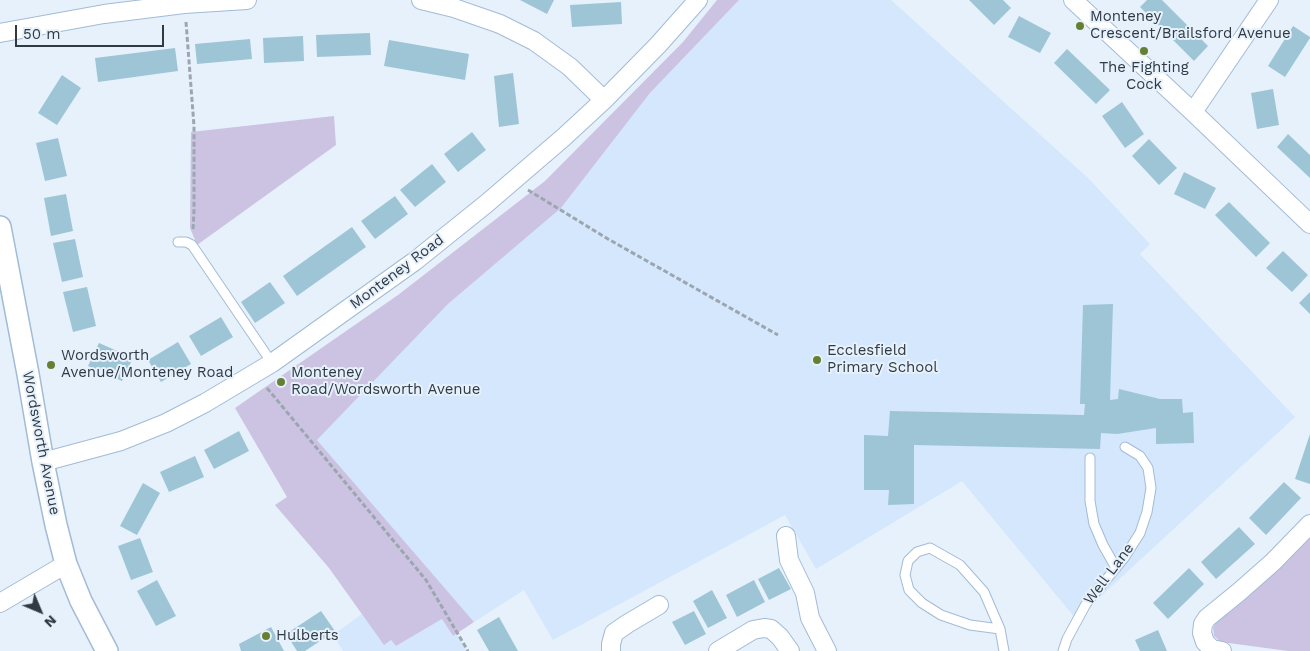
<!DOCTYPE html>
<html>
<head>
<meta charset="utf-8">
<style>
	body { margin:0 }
	#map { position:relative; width:1310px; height:651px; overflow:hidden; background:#e6f1fc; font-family:"Work Sans",sans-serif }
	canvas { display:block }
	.north { position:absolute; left:15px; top:586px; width:50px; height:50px; -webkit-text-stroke:4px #e6f1fc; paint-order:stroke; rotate:135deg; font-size:14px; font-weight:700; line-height:20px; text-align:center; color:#303a45 }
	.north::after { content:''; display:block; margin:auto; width:18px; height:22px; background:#303a45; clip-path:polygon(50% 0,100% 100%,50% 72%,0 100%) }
	.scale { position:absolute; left:15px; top:25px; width:149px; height:22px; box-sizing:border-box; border:2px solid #303a45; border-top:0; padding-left:6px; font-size:15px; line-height:18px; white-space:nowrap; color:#303a45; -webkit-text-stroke:4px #e6f1fc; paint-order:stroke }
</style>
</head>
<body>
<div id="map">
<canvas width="1310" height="651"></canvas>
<div class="north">N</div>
<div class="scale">50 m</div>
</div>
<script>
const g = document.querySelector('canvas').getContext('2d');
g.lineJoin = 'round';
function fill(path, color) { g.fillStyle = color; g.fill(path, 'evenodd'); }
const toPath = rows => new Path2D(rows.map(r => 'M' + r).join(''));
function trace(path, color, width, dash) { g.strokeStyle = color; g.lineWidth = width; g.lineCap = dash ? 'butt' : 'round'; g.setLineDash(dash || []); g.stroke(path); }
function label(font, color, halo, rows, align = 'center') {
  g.font = font + ' "Work Sans",sans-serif'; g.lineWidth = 4; g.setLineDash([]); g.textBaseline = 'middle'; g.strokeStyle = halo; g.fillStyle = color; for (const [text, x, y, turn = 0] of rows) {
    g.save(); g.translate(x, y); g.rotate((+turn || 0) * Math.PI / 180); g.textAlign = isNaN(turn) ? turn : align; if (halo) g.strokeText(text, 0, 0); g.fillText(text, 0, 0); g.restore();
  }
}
fill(toPath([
	[739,0,891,0,1088,178,1150,244,1140,254,1295,417,1076,619,962,481,816,569,785,515,553,640,524,590,474,622,317,440,448,304,561,208,650,93],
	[362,614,384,644,391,640,396,646,442,619,453,636,456,634,467,651,343,651,333,635]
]), '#d4e7fc');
fill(toPath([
	[717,0,739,0,650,93,561,208,448,304,317,440,474,622,453,636,442,619,396,646,391,640,384,645,329,568,275,505,287,497,235,408,398,295,545,181,683,42],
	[334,116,336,145,197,245,190,228,191,132],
	[1310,536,1310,651,1288,651,1221,642,1214,636,1213,628,1217,620]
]), '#ccc3e2');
fill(toPath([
	[520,0,554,0,547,14],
	[969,0,1003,0,1011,8,994,25],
	[1147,0,1162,0,1208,46,1194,61,1140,7],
	[621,2,622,24,572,27,570,5],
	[1019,16,1051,33,1040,53,1008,37],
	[1293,26,1310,37,1310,38,1285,77,1268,66],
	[370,33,371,55,317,57,316,35],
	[303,36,304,61,264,63,263,38],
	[250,39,252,59,197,64,195,44],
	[389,40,469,54,465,80,384,66],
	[175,48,178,71,98,82,95,58],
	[1067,49,1110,90,1096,104,1054,63],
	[513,73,519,124,499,127,494,76],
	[62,75,81,88,57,125,38,113],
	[1273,89,1279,125,1257,129,1251,93],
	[1122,102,1144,134,1125,148,1102,116],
	[472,132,486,150,458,172,444,154],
	[1288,134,1310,155,1310,178,1277,147],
	[58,138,67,176,45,181,36,143],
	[1149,139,1177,168,1159,185,1132,156],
	[432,164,446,182,415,207,400,190],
	[1184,172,1216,188,1205,209,1174,194],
	[66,194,73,231,51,236,44,198],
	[395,196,408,214,375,239,361,221],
	[1229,202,1270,243,1256,257,1215,215],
	[352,227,366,247,297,296,283,276],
	[75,239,83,277,62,282,53,243],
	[1283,251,1308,275,1292,292,1266,268],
	[270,282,285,303,255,323,241,302],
	[87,287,96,326,73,332,63,292],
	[1310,292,1310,314,1299,303],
	[1113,304,1110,400,1118,399,1119,389,1160,399,1182,399,1183,413,1193,412,1194,443,1156,444,1156,428,1117,434,1101,433,1100,449,914,445,914,504,888,505,889,490,864,490,864,435,888,436,890,411,1084,415,1085,404,1080,404,1083,305],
	[221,317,233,337,201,356,189,336],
	[178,342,191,364,161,382,148,360],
	[99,343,133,358,122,381,88,366],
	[239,431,249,451,214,469,204,450],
	[1310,434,1310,484,1295,479],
	[195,456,204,477,169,492,160,472],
	[1284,482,1301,498,1266,535,1249,518],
	[143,483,160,493,137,535,120,526],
	[1239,527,1255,544,1216,579,1201,562],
	[140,538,153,572,131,580,118,546],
	[779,568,791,589,769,600,758,579],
	[1189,568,1204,584,1168,619,1153,603],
	[157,580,176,616,156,626,137,591],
	[754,580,765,602,737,617,726,595],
	[712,590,727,618,708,628,693,601],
	[321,611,335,631,305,651,297,651,286,634],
	[694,611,706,634,685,645,672,622],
	[499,617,518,651,489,651,477,630],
	[271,627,284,651,241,651,239,644],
	[1158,630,1167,651,1140,651,1135,640]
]), '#9ec5d5');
const service = toPath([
	[178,242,186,242,192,245,272,363],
	[1090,458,1090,501,1094,524,1103,545,1116,568],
	[1000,629,970,625,941,615,922,603,909,590,905,575,908,561,917,552,930,548,960,565,984,592,1000,629,1004,651],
	[1063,651,1067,639,1086,604,1124,558,1140,533,1147,512,1151,488,1148,468,1140,456,1125,447]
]);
const minor = toPath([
	[421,0,454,8,500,24,534,41,570,67,604,100],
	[1073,0,1193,112,1310,224],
	[0,33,104,14,184,4,247,0],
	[1193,112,1269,0],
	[43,462,121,441,166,423,205,403,272,363,415,261,486,204,564,137,604,100,658,45,698,0],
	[786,536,789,560,805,593,810,618,827,651],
	[0,603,66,564],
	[611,651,611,644,614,633,627,624,659,605],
	[718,651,753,630,764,628,771,629,780,637,790,651],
	[1222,651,1212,649,1205,642,1202,633,1203,624,1207,618,1239,592,1273,562,1310,524]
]);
const tertiary = toPath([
	[0,227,28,374,43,462,56,525,66,564,81,601,107,651]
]);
trace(service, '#a2bbd6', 11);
trace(minor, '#a2bbd6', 20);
trace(tertiary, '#a2bbd6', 24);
trace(toPath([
	[186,22,194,126,194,210,193,231],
	[528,190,608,239,778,335],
	[267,388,426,580,468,651]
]), '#9ba6b1', 3, [5, 2.5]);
trace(service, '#fff', 9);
trace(minor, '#fff', 18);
trace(tertiary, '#fff', 21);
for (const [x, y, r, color] of [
	[1080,26,5,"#658034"],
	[1144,51,5,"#658034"],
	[817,360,5,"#658034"],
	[51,365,5,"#658034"],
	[281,382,5,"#658034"],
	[266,636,5,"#658034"]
]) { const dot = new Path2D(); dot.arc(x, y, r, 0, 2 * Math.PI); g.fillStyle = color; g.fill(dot); trace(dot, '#e6f1fc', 2); }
label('15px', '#303a45', '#e6f1fc', [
	["Monteney",1090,17],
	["Crescent/Brailsford Avenue",1090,34],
	["The Fighting",1144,68,"center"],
	["Cock",1144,85,"center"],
	["Ecclesfield",827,351],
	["Primary School",827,368],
	["Wordsworth",61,356],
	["Avenue/Monteney Road",61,373],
	["Monteney",291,373],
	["Road/Wordsworth Avenue",291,390],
	["Hulberts",276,636]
], 'left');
label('15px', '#303a45', '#e6f1fc', [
	["Monteney Road",397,272,-37],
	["Wordsworth Avenue",41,443,79],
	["Well Lane",1109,574,-53]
]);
</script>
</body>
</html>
